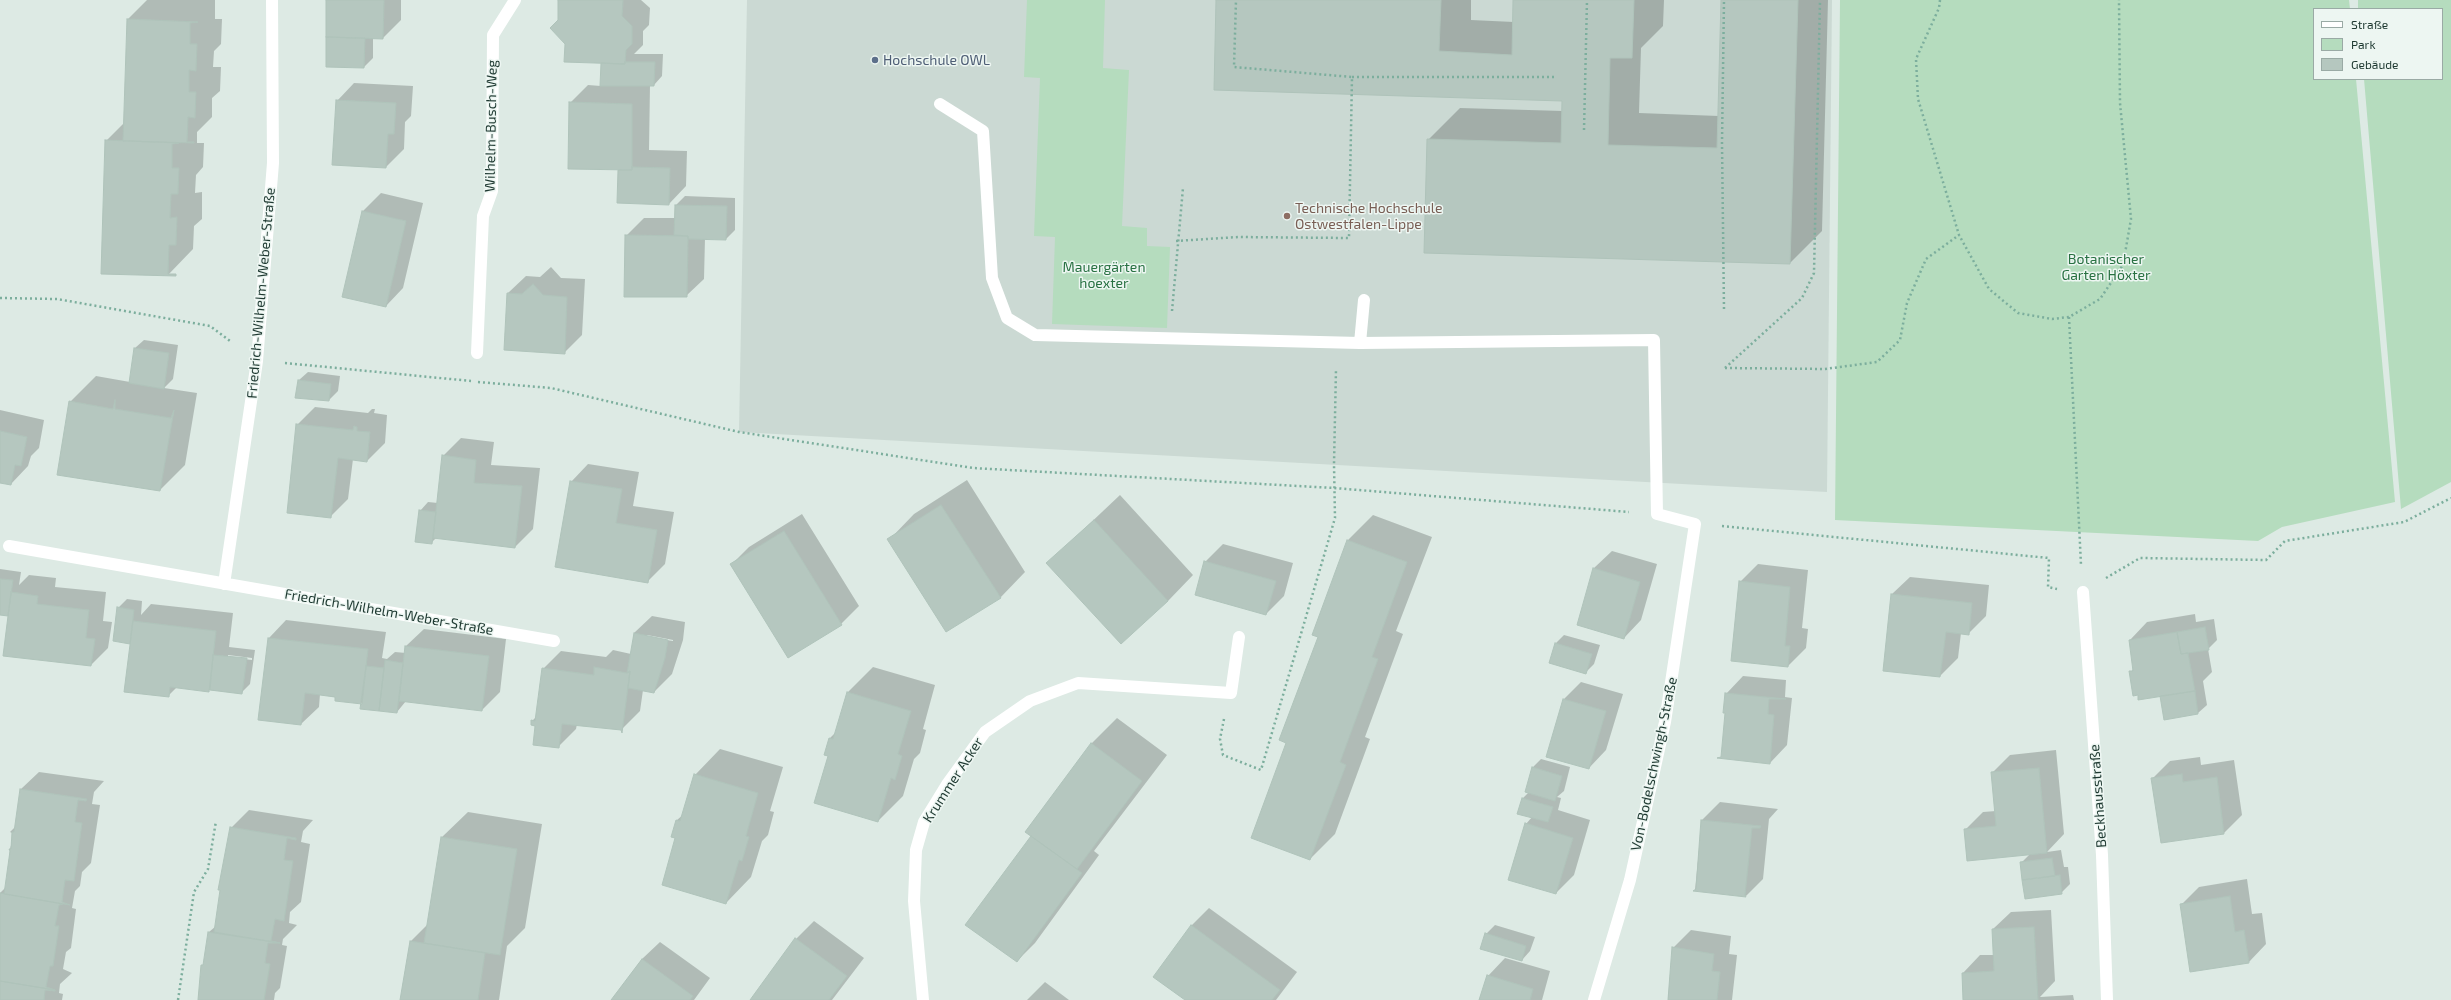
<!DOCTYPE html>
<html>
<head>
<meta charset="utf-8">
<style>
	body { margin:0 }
	#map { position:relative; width:2451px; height:1000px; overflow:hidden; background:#ddeae4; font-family:"Exo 2",sans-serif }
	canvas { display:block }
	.legend { position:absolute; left:2313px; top:8px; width:130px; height:72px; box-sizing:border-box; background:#edf6f2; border:1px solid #9aaaa5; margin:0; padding:5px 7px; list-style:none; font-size:12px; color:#1e3931 }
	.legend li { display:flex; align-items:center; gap:8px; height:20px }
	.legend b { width:20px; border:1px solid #9aaaa5 }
</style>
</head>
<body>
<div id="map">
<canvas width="2451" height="1000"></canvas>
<ul class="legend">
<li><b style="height:5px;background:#fff"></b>Straße</li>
<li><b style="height:11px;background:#b5dcbe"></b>Park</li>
<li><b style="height:11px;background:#b5c7bf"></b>Gebäude</li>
</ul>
</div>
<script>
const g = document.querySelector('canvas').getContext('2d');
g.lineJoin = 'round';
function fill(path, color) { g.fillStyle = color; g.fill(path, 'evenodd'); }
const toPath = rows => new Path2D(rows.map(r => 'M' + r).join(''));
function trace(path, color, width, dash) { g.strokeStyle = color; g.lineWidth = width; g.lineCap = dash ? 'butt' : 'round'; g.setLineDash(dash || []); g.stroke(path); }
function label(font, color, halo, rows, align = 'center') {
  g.font = font + ' "Exo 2",sans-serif'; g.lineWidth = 3; g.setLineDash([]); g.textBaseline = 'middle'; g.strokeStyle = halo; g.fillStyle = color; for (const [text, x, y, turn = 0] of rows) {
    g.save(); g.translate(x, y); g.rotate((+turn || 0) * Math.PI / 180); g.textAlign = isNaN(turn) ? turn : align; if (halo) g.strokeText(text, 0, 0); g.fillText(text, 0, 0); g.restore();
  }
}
fill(toPath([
	[747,0,1832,0,1827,492,739,432]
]), '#cbd9d3');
fill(toPath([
	[1027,0,1105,0,1103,68,1129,70,1122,226,1147,228,1147,246,1170,247,1167,328,1052,324,1055,237,1034,236,1040,78,1024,77],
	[1840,0,2349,0,2350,9,2314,9,2314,79,2356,79,2395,502,2282,527,2258,541,1835,520],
	[2358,0,2451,0,2451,482,2401,509,2364,79,2442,79,2442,9,2358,9]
]), '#b5dcbe');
fill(toPath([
	[147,0,215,0,215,19,222,19,221,44,214,51,213,67,221,67,220,91,212,98,212,117,197,132,197,143,204,143,203,167,196,175,195,193,202,192,202,219,194,226,193,249,168,275,106,141,125,122,128,19],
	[327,0,401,0,401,20,383,38,373,37,373,58,364,67],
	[559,0,641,0,650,8,649,25,643,31,643,45,634,54,663,54,662,76,654,85,650,85,649,150,687,151,686,186,669,204,618,202,619,169,570,103,588,85,601,86,602,64,566,43,559,20],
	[1217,0,1471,0,1471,20,1514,22,1514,0,1664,0,1663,26,1641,48,1639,113,1719,116,1722,0,1828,0,1822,231,1790,263,1428,140,1460,108,1563,111,1563,100],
	[354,83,413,86,411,116,405,122,404,149,386,167,337,101],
	[381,193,423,203,403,288,386,306,343,296,363,211],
	[685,196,735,198,735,230,726,239,705,238,704,279,686,296,626,236,644,218,676,218,676,205],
	[551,267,561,278,585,279,582,335,564,353,508,293,526,276,540,277],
	[144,340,178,345,173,379,164,388,197,393,185,465,160,490,70,402,96,376,130,382,135,348],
	[308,372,340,376,338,391,329,400,299,380],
	[315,407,368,413,372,409,375,409,374,413,387,415,385,443,367,461,353,459,348,499,330,517,297,425],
	[0,410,44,420,39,448,31,456,28,466,11,484,0,482],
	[461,438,494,442,491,465,540,468,533,529,515,547,437,537,431,543,420,511,428,502,438,503,443,456],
	[588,464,639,472,633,506,674,512,665,564,647,582,571,482],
	[967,480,1025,572,1000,598,889,540,914,514],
	[1120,495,1193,575,1168,601,1048,563],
	[802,514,859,606,841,624,789,657,731,565,749,547],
	[1373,515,1432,537,1396,631,1403,634,1365,737,1370,739,1335,834,1310,859,1287,743,1319,637,1313,634,1348,540],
	[1223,544,1293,563,1284,596,1266,614,1205,562],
	[1612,551,1657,564,1641,620,1624,638,1594,568],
	[1758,564,1808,570,1802,628,1808,629,1806,648,1788,666,1740,582],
	[0,569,21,572,19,585,29,575,56,578,55,587,106,592,103,621,112,622,108,648,91,665,9,613,0,614],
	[1910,577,1989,585,1986,616,1968,634,1961,633,1958,658,1940,676,1892,594],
	[127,599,142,601,141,615,151,604,233,613,229,647,255,650,250,684,241,693,177,687,168,696,131,641,129,642,118,608],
	[228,655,252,658,252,660,228,657],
	[2195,614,2196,622,2214,619,2217,640,2208,649,2212,672,2203,681,2207,705,2198,713,2161,696,2139,694,2131,672,2134,668,2130,640,2147,622],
	[652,616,685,622,683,640,672,674,654,692,643,690,640,711,622,729,577,724,576,729,558,747,532,721,537,716,543,669,561,651,606,657,613,650,631,654,634,633],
	[647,635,673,640,673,641,647,637],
	[286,620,386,632,382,658,387,659,395,652,406,653,406,646,424,629,506,639,500,692,482,710,406,701,397,712,361,708,362,703,320,694,319,707,301,724,259,719,269,638],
	[1564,635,1600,645,1594,664,1585,673,1556,643],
	[873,667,935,685,923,729,926,730,920,753,914,759,903,796,878,821,829,755,830,738,836,732,848,692],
	[1743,676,1786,680,1785,697,1792,698,1787,745,1770,763,1727,712,1726,694],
	[1581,682,1623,694,1606,750,1589,768,1564,699],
	[1117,718,1167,755,1094,851,1099,855,1035,943,1017,961,1033,836,1026,831,1092,743],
	[720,749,783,767,770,811,774,812,768,835,762,841,751,877,726,903,677,837,673,836,677,820,684,814,695,775],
	[2056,750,2064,834,2047,852,2061,850,2064,867,2068,867,2070,884,2061,893,2021,863,2030,854,1965,830,1983,812,1996,811,1992,773,2010,755],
	[2200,757,2201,765,2234,760,2242,815,2224,833,2152,779,2170,761],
	[1541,759,1570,767,1564,791,1557,797,1561,798,1558,810,1590,820,1574,875,1556,893,1526,824,1532,817,1523,798,1529,792,1532,768],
	[39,772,104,781,94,792,92,804,100,805,91,863,82,872,80,886,75,891,72,908,76,909,71,948,66,952,63,969,72,973,60,984,59,993,63,994,62,1000,0,1000,0,893,6,887,10,849,14,834,10,832,16,826,21,789],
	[1720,802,1778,809,1769,819,1763,879,1746,896,1695,890,1702,820],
	[249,810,313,820,303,831,301,842,310,844,301,902,290,912,289,923,297,925,283,939,282,945,287,946,280,988,275,993,274,1000,199,1000,202,966,204,963,209,932,216,926,231,828],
	[468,812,542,824,525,928,507,946,499,1000,401,1000,411,941,428,924,442,837],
	[2247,879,2252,914,2262,913,2266,944,2249,962,2181,905,2199,887],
	[1209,908,1297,972,1276,1000,1187,1000,1191,926],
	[2051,910,2055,981,2040,997,2073,995,2074,1000,1964,1000,1963,973,1980,955,1994,955,1993,929,2011,912],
	[814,921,864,958,832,1000,751,1000,796,939],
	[1495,925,1535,937,1530,951,1522,960,1486,934],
	[1691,930,1731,936,1729,954,1737,955,1732,1000,1668,1000,1673,948],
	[660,942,710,978,694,1000,612,1000,642,959],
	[1505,958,1550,971,1542,1000,1480,1000,1488,976],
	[1045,982,1069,1000,1027,1000]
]), '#0003');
const building = toPath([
	[326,0,384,0,383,39,326,37,326,0],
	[558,0,623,0,622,16,632,26,632,44,626,50,625,64,564,62,565,44,550,28,558,20,558,0],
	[1216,0,1441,0,1439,51,1512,55,1513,0,1634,0,1632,58,1610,58,1608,145,1717,148,1721,0,1798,0,1790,264,1424,253,1427,139,1561,143,1562,101,1214,90,1216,0],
	[127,19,198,22,190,23,190,44,197,44,196,71,189,70,189,92,196,92,195,118,188,117,187,142,194,142,194,143,123,141,127,19],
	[326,37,365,38,364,68,326,67,326,37],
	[625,62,655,62,654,86,600,86,601,63,625,64,625,62],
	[336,100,396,103,394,134,388,134,386,168,332,165,336,100],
	[569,102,632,104,632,170,568,169,569,102],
	[105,140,179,143,172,144,172,168,179,168,178,194,171,194,170,218,177,217,176,245,169,245,168,274,176,274,176,276,101,274,105,140],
	[632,167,670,168,669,205,617,203,618,170,632,170,632,167],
	[675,205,727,206,726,240,688,239,688,236,674,235,675,205],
	[362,211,406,221,386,307,342,297,362,211],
	[625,235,688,236,687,297,624,297,625,235],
	[533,284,543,295,567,297,565,354,504,350,507,293,522,294,533,284],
	[134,348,169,353,164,389,129,383,134,348],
	[298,380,331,384,329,401,295,398,298,380],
	[115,400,115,409,171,418,174,410,160,491,57,475,69,401,113,409,115,400],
	[296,424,353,430,354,426,357,427,357,431,370,432,367,462,338,458,331,518,287,513,296,424],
	[0,431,27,437,21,466,15,465,11,485,0,483,0,431],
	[442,455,476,460,474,483,522,486,515,548,433,538,442,455],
	[570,481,622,489,616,523,657,530,648,583,555,567,570,481],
	[941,505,1001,598,946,632,887,539,941,505],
	[419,510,436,512,432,544,415,542,419,510],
	[1094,520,1168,601,1121,644,1046,563,1094,520],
	[784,531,842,625,788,658,730,564,784,531],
	[1347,540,1407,562,1372,657,1378,659,1340,762,1346,765,1310,860,1251,838,1286,743,1279,740,1318,637,1312,635,1347,540],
	[1204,561,1276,581,1266,615,1195,595,1204,561],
	[1593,568,1640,582,1624,639,1577,625,1593,568],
	[0,579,13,580,8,616,0,615,0,579],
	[1739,581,1790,587,1785,646,1790,646,1788,667,1731,661,1739,581],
	[11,592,38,596,37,604,89,610,86,638,95,639,91,666,3,656,11,592],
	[1891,594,1972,603,1969,635,1946,632,1940,677,1883,671,1891,594],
	[117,607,134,610,130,644,113,641,117,607],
	[133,621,216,631,209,692,170,687,169,697,124,692,133,621],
	[2205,627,2209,650,2181,654,2177,632,2205,627],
	[2177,632,2181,654,2188,653,2195,691,2138,700,2138,695,2133,696,2129,671,2133,671,2129,640,2177,632],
	[634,633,668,640,665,658,654,693,628,688,630,671,627,673,634,633],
	[268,638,368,649,362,704,335,701,335,697,305,693,301,725,258,720,268,638],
	[1555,643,1592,654,1586,674,1549,663,1555,643],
	[405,646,489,656,482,711,399,701,405,646],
	[213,655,247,658,242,694,210,690,213,655],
	[385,660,403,663,397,713,379,711,385,660],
	[366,666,384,668,379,711,360,709,366,666],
	[594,667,627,673,630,671,622,733,621,730,562,724,559,748,533,745,535,726,531,725,531,720,535,721,542,668,594,675,594,667],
	[2195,691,2198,714,2164,720,2160,696,2195,691],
	[847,692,911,711,898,754,902,756,895,780,891,778,878,822,814,803,828,756,824,755,829,738,833,739,847,692],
	[1725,693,1786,699,1769,699,1768,714,1774,715,1770,764,1717,758,1721,757,1725,713,1723,713,1725,693],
	[1563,699,1606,711,1589,769,1546,757,1563,699],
	[1091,743,1142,781,1077,869,1025,832,1091,743],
	[1532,767,1562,776,1555,801,1525,792,1532,767],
	[2039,768,2047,853,1967,861,1964,829,1996,826,1991,772,2039,768],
	[694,774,758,793,746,836,749,837,742,861,739,860,726,904,662,885,675,838,671,837,676,820,680,821,694,774],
	[2182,774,2183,782,2217,777,2224,834,2161,843,2151,778,2182,774],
	[20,789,87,799,86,801,78,800,75,822,82,823,74,881,65,880,62,902,70,905,4,894,10,851,9,849,11,849,12,832,14,832,20,789],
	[1522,798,1553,807,1548,822,1517,814,1522,798],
	[1701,820,1761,826,1760,828,1752,828,1745,895,1746,897,1693,891,1696,889,1701,820],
	[1525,823,1573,838,1556,894,1508,880,1525,823],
	[230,827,296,838,296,840,287,838,284,860,293,861,284,921,275,919,271,941,280,943,214,932,220,890,218,890,230,827],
	[1031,836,1082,873,1017,962,965,925,1031,836],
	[441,837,517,849,500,955,424,943,441,837],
	[2052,858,2055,876,2022,880,2020,862,2052,858],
	[2060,875,2062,894,2025,899,2022,880,2060,875],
	[0,893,63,904,59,905,55,926,59,926,53,966,50,966,46,987,55,990,0,981,0,893],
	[2230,896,2235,932,2244,930,2249,963,2190,972,2180,904,2230,896],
	[1191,925,1280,990,1272,1000,1185,1000,1153,977,1191,925],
	[2034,927,2038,1000,1963,1000,1962,973,1994,971,1992,929,2034,927],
	[208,932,280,943,268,943,265,963,270,964,264,1000,198,1000,201,965,203,965,208,932],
	[1485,933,1526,946,1522,961,1480,949,1485,933],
	[795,938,847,976,829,1000,750,1000,795,938],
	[410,941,485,953,478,1000,400,1000,410,941],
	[1672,947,1714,954,1712,971,1720,972,1717,1000,1668,1000,1672,947],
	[642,959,693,996,690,1000,611,1000,642,959],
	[1487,975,1533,989,1530,1000,1479,1000,1487,975],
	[0,981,55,990,55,991,45,990,44,1000,0,1000,0,981]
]);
fill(building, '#b5c7bf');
trace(building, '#afc3ba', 1);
trace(toPath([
	[1940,0,1939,8,1916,59,1918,99,1959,235,1989,289,2018,313,2052,319,2069,317,2100,299,2123,265,2131,219,2120,103,2119,0],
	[1352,77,1556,77],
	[1584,130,1587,0],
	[1176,241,1238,237,1349,238,1352,77,1234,67,1236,0],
	[0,298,57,299,210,326,230,341],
	[1724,309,1722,143,1724,0],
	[1172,311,1183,188],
	[2069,317,2081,565],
	[285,363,471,381],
	[1725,368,1802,298,1814,273,1820,0],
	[1725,368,1825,369,1877,362,1900,340,1907,303,1926,259,1959,235],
	[478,382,551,388,739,432,973,468,1334,488,1629,512],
	[1722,526,2049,558,2048,587,2057,589],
	[2106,578,2140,558,2266,560,2285,541,2404,522,2451,498],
	[1224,719,1220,739,1223,755,1261,770,1335,518,1334,464,1336,369],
	[178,1000,194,892,208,869,216,821]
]), '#7cae9d', 2.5, [2, 3]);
trace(toPath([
	[940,104,983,131,992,278,1007,318,1035,335,1360,343,1654,340,1657,514,1695,524,1665,722,1630,880,1594,1000],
	[1360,343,1364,300],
	[477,353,483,216,492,191,493,35,515,0],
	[9,546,554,641],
	[224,584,257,361,273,163,272,0],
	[2083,592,2102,855,2107,1000],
	[923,1000,914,901,916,850,924,822,948,783,985,732,1030,701,1078,683,1231,693,1239,637]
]), '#fff', 12);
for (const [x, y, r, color] of [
	[875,60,4,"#5c6f8a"],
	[1287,216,4,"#8d6e63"]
]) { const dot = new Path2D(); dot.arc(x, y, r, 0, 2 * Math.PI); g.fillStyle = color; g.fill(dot); trace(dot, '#edf6f2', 1.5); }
label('14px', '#4e5e75', '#edf6f2', [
	["Hochschule OWL",883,60]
], 'left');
label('14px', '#1e3931', '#edf6f2', [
	["Wilhelm-Busch-Weg",491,126,-89],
	["Friedrich-Wilhelm-Weber-Straße",261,293,-85],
	["Friedrich-Wilhelm-Weber-Straße",389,612,10],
	["Von-Bodelschwingh-Straße",1654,764,-78],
	["Krummer Acker",953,780,-57],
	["Beckhausstraße",2098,796,-94]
]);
label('14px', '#785e54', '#edf6f2', [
	["Technische Hochschule",1295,208],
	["Ostwestfalen-Lippe",1295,224]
], 'left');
label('14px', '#287142', '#edf6f2', [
	["Botanischer",2106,259],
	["Garten Höxter",2106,275],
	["Mauergärten",1104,267],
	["hoexter",1104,283]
]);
</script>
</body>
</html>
